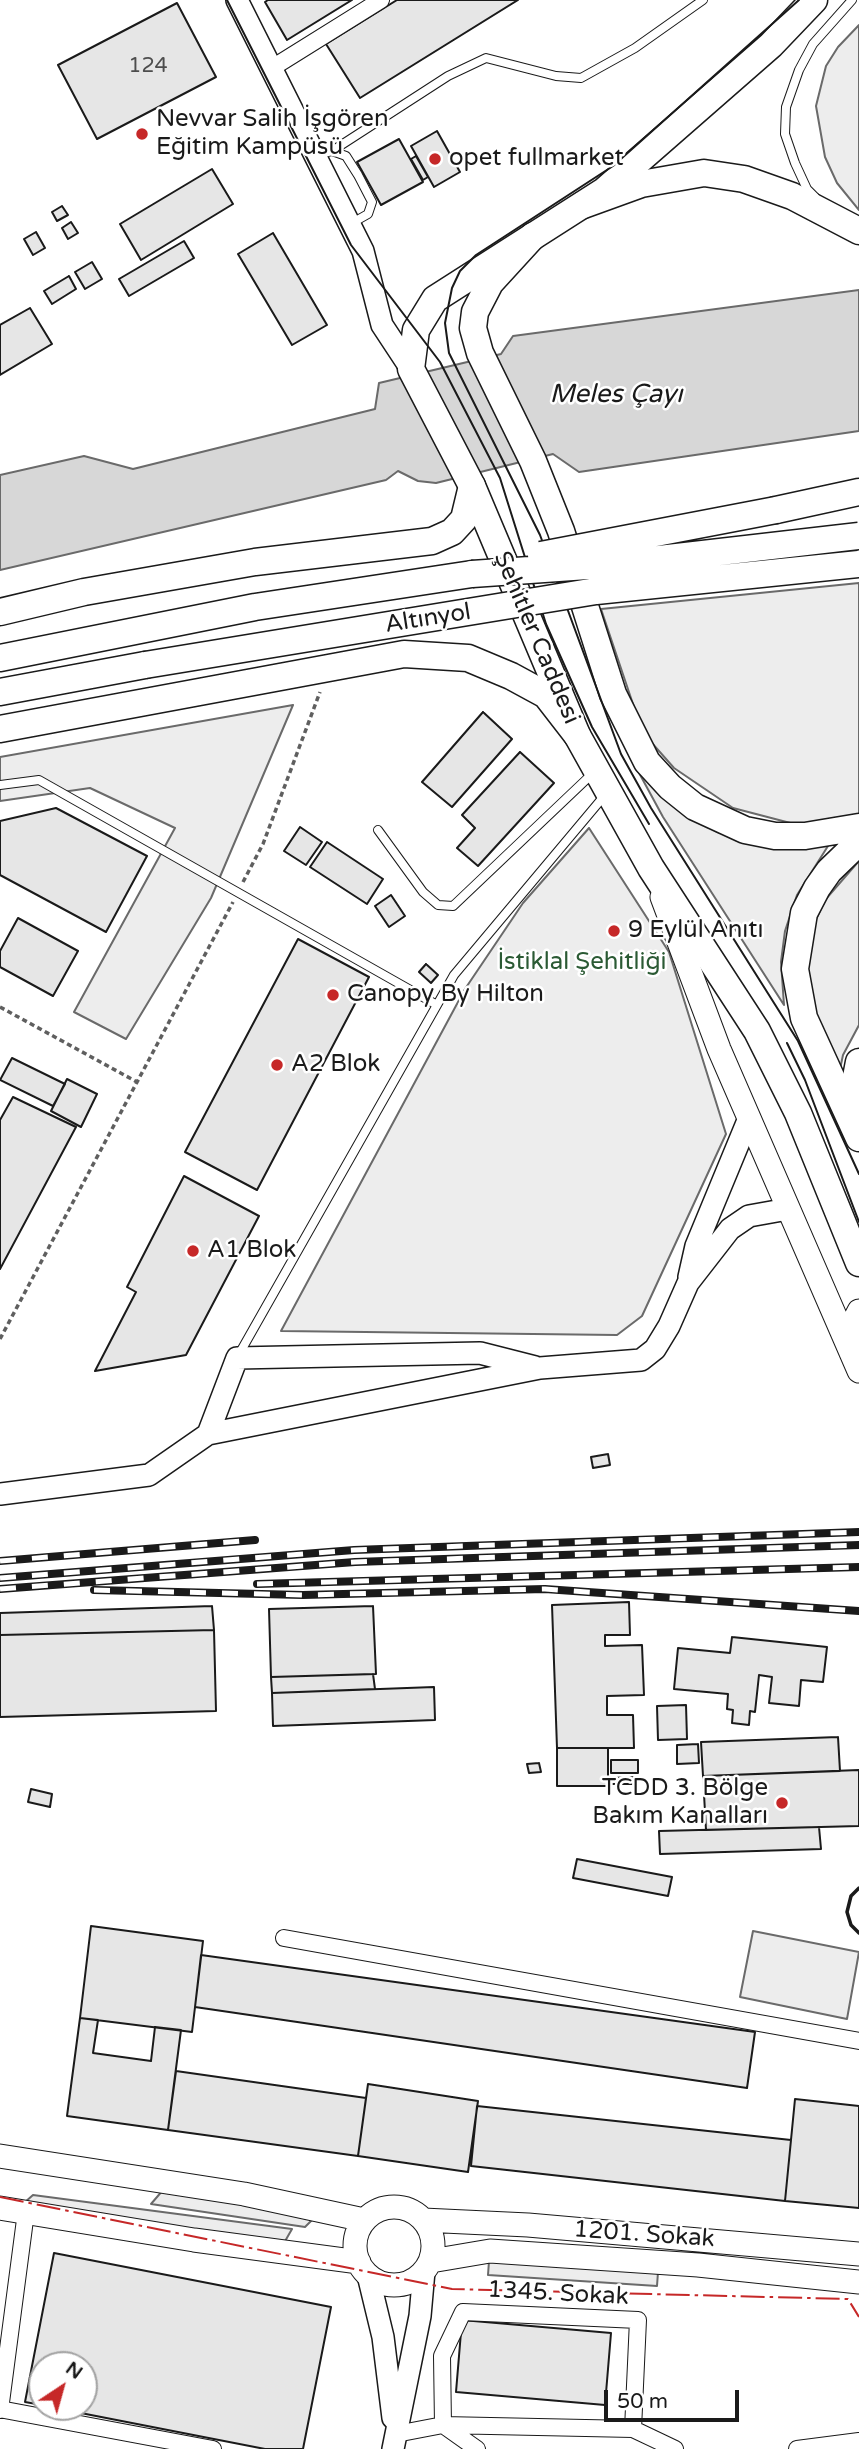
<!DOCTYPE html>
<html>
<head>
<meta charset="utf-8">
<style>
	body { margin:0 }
	#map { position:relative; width:859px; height:2449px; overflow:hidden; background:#fff; font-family:"Varela Round",sans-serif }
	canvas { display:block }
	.north { position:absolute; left:28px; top:2351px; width:70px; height:70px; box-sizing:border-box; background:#fff; border:2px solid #a3a3a3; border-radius:50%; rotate:36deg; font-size:19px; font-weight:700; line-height:28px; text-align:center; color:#1a1a1a }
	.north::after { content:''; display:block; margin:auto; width:24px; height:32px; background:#c62828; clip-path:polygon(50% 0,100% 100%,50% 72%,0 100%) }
	.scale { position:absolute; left:604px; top:2390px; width:135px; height:32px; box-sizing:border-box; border:4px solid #1a1a1a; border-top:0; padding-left:9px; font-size:21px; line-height:24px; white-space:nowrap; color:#1a1a1a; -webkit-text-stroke:5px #fff; paint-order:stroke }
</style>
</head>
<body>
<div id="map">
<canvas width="859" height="2449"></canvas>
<div class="north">N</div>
<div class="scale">50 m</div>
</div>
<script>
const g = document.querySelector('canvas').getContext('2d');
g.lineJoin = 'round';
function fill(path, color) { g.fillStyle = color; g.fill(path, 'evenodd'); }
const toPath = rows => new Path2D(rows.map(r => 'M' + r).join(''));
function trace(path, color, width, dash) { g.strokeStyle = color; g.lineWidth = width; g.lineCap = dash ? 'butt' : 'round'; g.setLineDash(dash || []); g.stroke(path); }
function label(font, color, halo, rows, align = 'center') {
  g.font = font + ' "Varela Round",sans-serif'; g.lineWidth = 5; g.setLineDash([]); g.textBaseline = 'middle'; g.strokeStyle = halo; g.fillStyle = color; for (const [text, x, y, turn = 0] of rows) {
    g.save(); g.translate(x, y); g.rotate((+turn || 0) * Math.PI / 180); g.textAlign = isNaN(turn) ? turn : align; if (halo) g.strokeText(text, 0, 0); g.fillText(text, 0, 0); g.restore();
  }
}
const built = toPath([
	[859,25,859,210,837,183,825,157,816,106,826,66,838,47,859,25],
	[859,583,859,817,798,825,733,808,674,768,651,742,635,710,601,609,859,583],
	[293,705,211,898,126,1039,74,1012,175,828,90,788,0,801,0,757,293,705],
	[638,771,681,810,717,832,790,847,828,846,797,895,785,931,781,962,784,1005,663,817,638,771],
	[589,828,669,952,726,1134,642,1316,617,1335,281,1331,465,989,523,903,589,828],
	[859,861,859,1025,843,1055,839,1074,810,1007,804,965,811,930,825,900,859,861],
	[753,1931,859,1952,847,2019,740,1997,753,1931],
	[163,2190,317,2215,305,2227,151,2204,163,2190],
	[33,2195,292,2229,284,2243,24,2203,33,2195],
	[489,2261,658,2272,657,2286,488,2275,489,2261]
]);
fill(built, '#ededed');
trace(built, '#6a6a6a', 2);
const water = toPath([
	[859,290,859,431,579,472,553,454,436,483,418,481,398,471,386,480,0,570,0,475,84,456,133,469,375,409,379,383,501,354,513,336,859,290]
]);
fill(water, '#d7d7d7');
trace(water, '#6a6a6a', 2);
const building = toPath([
	[268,0,352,0,287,40,265,2,268,0],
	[397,0,518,0,360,98,326,44,397,0],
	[177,3,216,77,97,139,58,65,177,3],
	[437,131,460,172,434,187,411,146,437,131],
	[399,139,423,182,381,205,357,162,399,139],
	[416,156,428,177,423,180,411,159,416,156],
	[212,169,233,204,141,260,120,224,212,169],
	[62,206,68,215,57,221,52,212,62,206],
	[71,222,78,233,68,239,62,228,71,222],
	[36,232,45,248,33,255,24,239,36,232],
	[273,233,327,325,292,345,238,254,273,233],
	[184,241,194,258,129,296,119,279,184,241],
	[92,262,102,279,85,289,75,272,92,262],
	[69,276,76,289,52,304,44,291,69,276],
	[30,308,52,344,0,375,0,325,30,308],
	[483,712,512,739,452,807,422,782,483,712],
	[520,752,554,783,478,866,457,848,475,828,462,815,520,752],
	[56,808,147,856,106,932,0,875,0,821,56,808],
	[300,827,322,842,306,865,284,851,300,827],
	[327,842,383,879,367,904,310,867,327,842],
	[391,895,405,916,389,927,375,906,391,895],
	[18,918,78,951,53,996,0,967,0,951,18,918],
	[298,939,369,977,257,1190,185,1152,298,939],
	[426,964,438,975,431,983,419,972,426,964],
	[12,1058,65,1084,53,1106,0,1080,12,1058],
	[67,1079,97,1094,81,1127,51,1111,67,1079],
	[13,1097,76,1127,0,1269,0,1120,13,1097],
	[184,1176,259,1216,186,1355,95,1371,136,1292,127,1287,184,1176],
	[608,1454,610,1465,593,1468,591,1457,608,1454],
	[629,1602,630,1635,605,1635,605,1646,642,1645,644,1695,607,1696,607,1715,633,1715,634,1748,557,1748,552,1605,629,1602],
	[212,1606,214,1630,0,1635,0,1613,212,1606],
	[373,1606,376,1674,271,1677,269,1609,373,1606],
	[214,1630,216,1711,0,1717,0,1635,214,1630],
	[732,1637,827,1647,823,1682,801,1680,799,1706,769,1703,772,1677,759,1675,755,1712,750,1711,749,1725,732,1723,733,1710,727,1709,728,1694,674,1689,678,1648,730,1653,732,1637],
	[373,1674,375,1689,272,1693,271,1677,373,1674],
	[434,1687,435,1720,273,1726,272,1693,434,1687],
	[686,1705,687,1739,658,1740,657,1706,686,1705],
	[838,1737,840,1771,703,1776,701,1742,838,1737],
	[698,1744,699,1763,677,1764,677,1745,698,1744],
	[557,1748,608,1748,608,1786,557,1786,557,1748],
	[611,1760,638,1760,638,1773,611,1773,611,1760],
	[539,1763,541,1772,529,1773,527,1764,539,1763],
	[859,1770,859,1826,706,1830,703,1776,859,1770],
	[637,1777,637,1784,610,1784,610,1778,637,1777],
	[31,1789,52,1794,50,1807,28,1802,31,1789],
	[819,1827,821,1849,660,1854,659,1831,819,1827],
	[577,1859,672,1877,668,1896,573,1878,577,1859],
	[91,1926,203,1941,192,2032,80,2018,91,1926],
	[201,1955,755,2032,747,2088,195,2007,201,1955],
	[80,2018,98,2020,93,2053,151,2061,155,2027,181,2030,168,2130,67,2116,80,2018],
	[176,2071,366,2098,358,2156,168,2130,176,2071],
	[368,2084,478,2101,468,2172,358,2156,368,2084],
	[795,2099,859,2106,859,2208,785,2201,795,2099],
	[477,2106,791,2140,785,2201,471,2166,477,2106],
	[54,2253,331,2307,303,2449,265,2449,50,2407,84,2407,84,2365,42,2365,42,2405,25,2402,54,2253],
	[462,2320,611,2333,605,2405,456,2392,462,2320]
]);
fill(building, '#e6e6e6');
trace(building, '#1a1a1a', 2);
const service = toPath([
	[332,151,448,76,486,58,556,76,581,78,635,48,703,0],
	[316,155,332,151,346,156,358,175,372,202,368,214,352,223],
	[815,197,807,189,795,163,785,134,786,107,799,70,813,44,852,0],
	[0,785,39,780,437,1005],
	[378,830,423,892,438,905,453,906,593,773],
	[238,1356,454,975,605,795]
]);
const minor = toPath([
	[272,68,381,0],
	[284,1938,859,2041],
	[0,2409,213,2449],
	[0,2410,26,2212],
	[396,2434,443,2425,633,2429,675,2449],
	[477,2449,443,2425,442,2356,463,2312,638,2320,633,2429],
	[797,2449,859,2441]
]);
const tertiary = toPath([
	[237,0,363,251,382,325,411,369],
	[689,1277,696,1246,749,1118],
	[208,1434,540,1368,641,1360,655,1349,669,1326,688,1283,730,1229,749,1216,788,1209],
	[0,1494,149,1475,208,1434,237,1358,480,1353,535,1367],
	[368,2275,383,2337,393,2418],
	[393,2449,420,2316,424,2271]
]);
const secondary = toPath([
	[662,897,719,1049,859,1371],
	[849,1347,848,1332,859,1311],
	[0,2156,244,2194,364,2220],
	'355 2246a39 39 0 1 1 78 0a39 39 0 1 1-78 0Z',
	[0,2208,194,2240,359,2262],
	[423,2220,528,2225,859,2254],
	[431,2261,490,2251,698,2265,859,2282]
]);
const primary = toPath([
	[814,0,771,45,604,191,435,299,416,330,411,369,472,486,577,735,651,868,757,1031,798,1113,859,1263],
	[859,1062,853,1093,859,1126]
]);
const trunk = toPath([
	[583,205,641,184,704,173,744,179,792,196,859,231],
	[533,236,490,283,475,312,473,328,480,353,533,461,561,531,613,694,647,762,670,787,695,807,745,830,775,836,805,836,859,827],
	[776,510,859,492],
	[0,612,84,592,255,562,432,541,452,532,464,519,472,486],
	[0,658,255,607,472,574],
	[0,692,145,665],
	[0,729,404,654,468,658,511,676,546,695,577,735],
	[859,842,829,871,817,888,804,913,795,969,804,1018,859,1138]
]);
trace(service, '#1a1a1a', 10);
trace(minor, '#1a1a1a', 18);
trace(tertiary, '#1a1a1a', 24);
trace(secondary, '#1a1a1a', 25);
trace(primary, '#1a1a1a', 29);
trace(trunk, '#1a1a1a', 29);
trace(toPath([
	[243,882,263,844,320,692],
	[0,1007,137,1082],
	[0,1339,233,902]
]), '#5f5f5f', 3.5, [5, 3.5]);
trace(service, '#fff', 8);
trace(minor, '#fff', 16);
trace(tertiary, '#fff', 21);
trace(secondary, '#fff', 23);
trace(primary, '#fff', 26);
trace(trunk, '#fff', 26);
trace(toPath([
	[227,0,351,245,440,362,500,478,546,624,592,727,649,824],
	[799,0,613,166,476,255,460,271,452,288,445,323,449,353,540,535,621,754,651,808,798,1041,859,1174],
	[787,1043,805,1080,859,1222]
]), '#1a1a1a', 2);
const rail = toPath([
	[0,1561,255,1540],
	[0,1578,354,1550,859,1532],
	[257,1584,859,1567],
	[0,1589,355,1562,859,1545],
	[94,1590,303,1595,545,1589,859,1611]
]);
trace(rail, '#1a1a1a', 8);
trace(rail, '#fff', 5, [16]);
const trunkBridge = toPath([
	[541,555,776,510],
	[472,574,616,564,859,536],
	[145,665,596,591,859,564]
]);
trace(trunkBridge, '#1a1a1a', 29, []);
trace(trunkBridge, '#fff', 26);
trace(toPath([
	[859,1888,851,1896,847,1912,851,1925,859,1933]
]), '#1a1a1a', 3.5);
trace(toPath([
	[0,2197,452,2289,848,2299,859,2317]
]), '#c62828', 2, [24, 5, 3.5, 5]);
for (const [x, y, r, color] of [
	[142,134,7,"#c62828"],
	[435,159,7,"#c62828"],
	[614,931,7,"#c62828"],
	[333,995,7,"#c62828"],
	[277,1065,7,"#c62828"],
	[193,1251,7,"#c62828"],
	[782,1803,7,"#c62828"]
]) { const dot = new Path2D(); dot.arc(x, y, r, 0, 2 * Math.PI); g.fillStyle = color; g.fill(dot); trace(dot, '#fff', 2.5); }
label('21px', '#4d4d4d', null, [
	["124",148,66]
]);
label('24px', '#1a1a1a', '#fff', [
	["Nevvar Salih İşgören",156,120],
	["Eğitim Kampüsü",156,148],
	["opet fullmarket",449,159],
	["9 Eylül Anıtı",628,931],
	["Canopy By Hilton",347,995],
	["A2 Blok",291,1065],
	["A1 Blok",207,1251],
	["TCDD 3. Bölge",768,1789,"right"],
	["Bakım Kanalları",768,1817,"right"]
], 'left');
label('24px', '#1a1a1a', '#fff', [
	["Altınyol",428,619,-9],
	["Şehitler Caddesi",536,638,67],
	["1201. Sokak",644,2235,4],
	["1345. Sokak",558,2294,3]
]);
label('24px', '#2b5a34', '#fff', [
	["İstiklal Şehitliği",582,963]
]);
label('italic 26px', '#1a1a1a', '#fff', [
	["Meles Çayı",616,395]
]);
</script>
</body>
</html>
